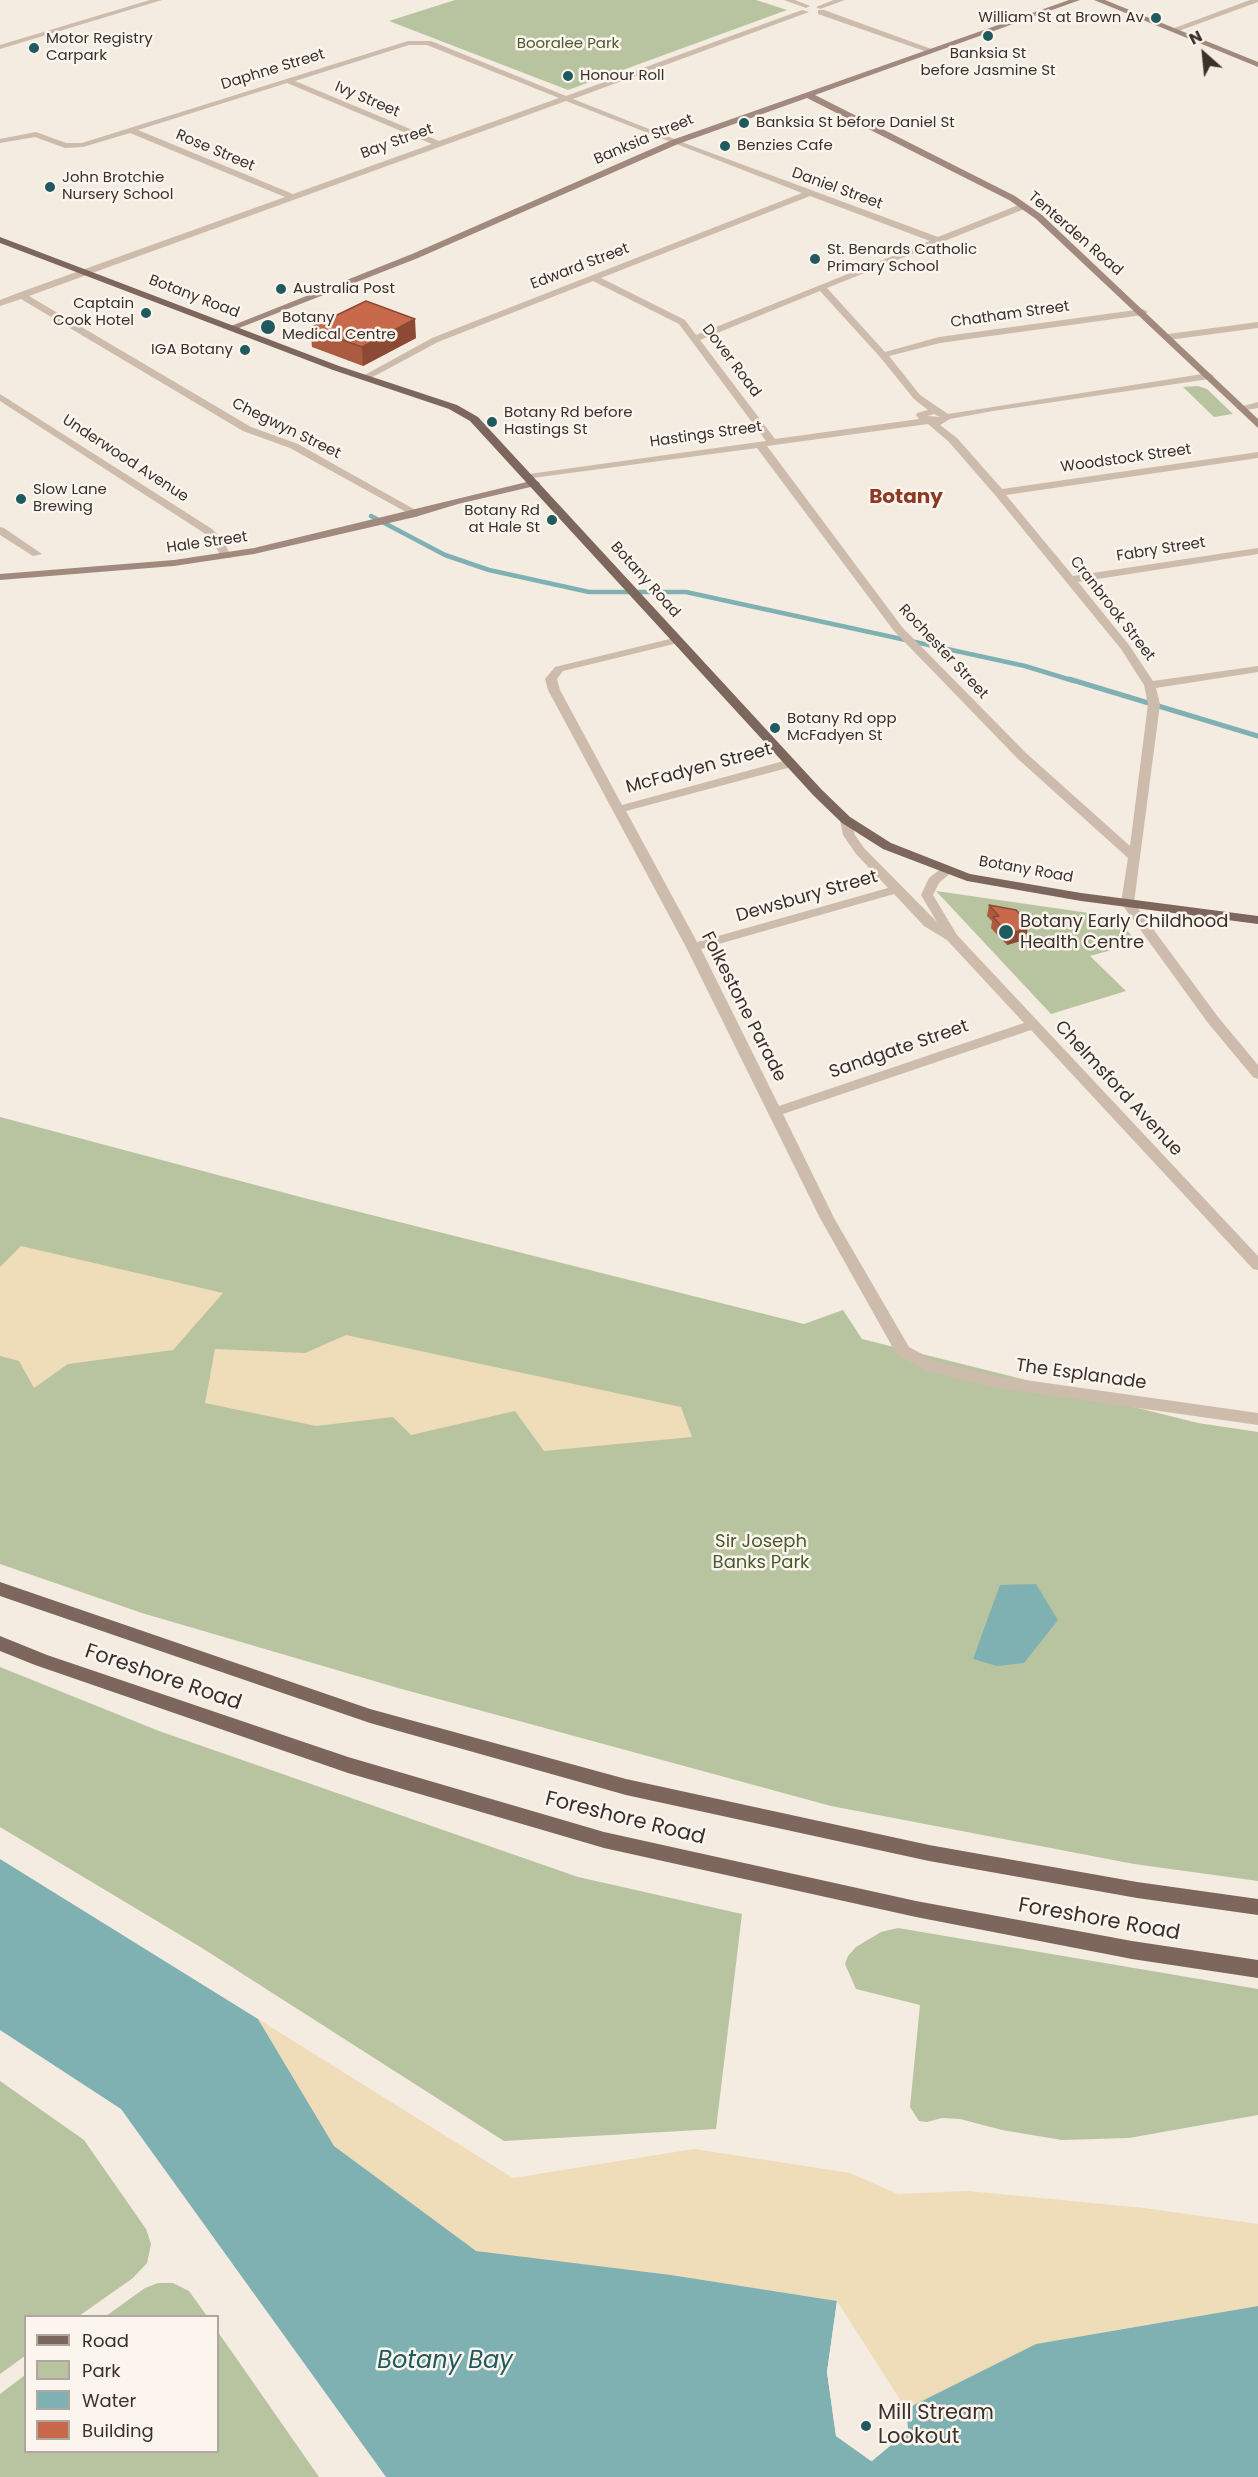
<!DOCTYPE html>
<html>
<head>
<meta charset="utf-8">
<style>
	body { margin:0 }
	#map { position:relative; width:1258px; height:2477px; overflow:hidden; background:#f4ebe1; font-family:Poppins,sans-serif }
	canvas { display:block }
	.legend { position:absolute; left:24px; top:2315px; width:195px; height:138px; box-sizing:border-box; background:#fbf5ee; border:2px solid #aea6a0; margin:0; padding:8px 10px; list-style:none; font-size:18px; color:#3b302b }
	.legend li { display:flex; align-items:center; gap:12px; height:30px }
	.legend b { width:30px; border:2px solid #aea6a0 }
	.north { position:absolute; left:1174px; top:24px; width:60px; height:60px; -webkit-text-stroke:4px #fbf5ee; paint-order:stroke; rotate:333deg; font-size:16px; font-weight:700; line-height:24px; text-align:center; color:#3b302b }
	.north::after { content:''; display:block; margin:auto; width:21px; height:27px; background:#3b302b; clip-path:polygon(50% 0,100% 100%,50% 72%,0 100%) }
</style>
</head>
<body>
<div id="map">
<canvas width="1258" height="2477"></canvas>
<ul class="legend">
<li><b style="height:8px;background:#7d675c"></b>Road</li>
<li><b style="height:16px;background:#b8c4a0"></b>Park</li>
<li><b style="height:16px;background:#7fb0b2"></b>Water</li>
<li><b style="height:16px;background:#c8694b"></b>Building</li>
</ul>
<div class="north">N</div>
</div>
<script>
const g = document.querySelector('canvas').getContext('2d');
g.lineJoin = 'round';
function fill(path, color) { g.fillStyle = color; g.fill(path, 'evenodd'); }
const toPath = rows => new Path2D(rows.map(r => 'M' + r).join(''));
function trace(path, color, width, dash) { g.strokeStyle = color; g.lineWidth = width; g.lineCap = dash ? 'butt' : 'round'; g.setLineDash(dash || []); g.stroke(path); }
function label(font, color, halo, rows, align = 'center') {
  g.font = font + ' Poppins,sans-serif'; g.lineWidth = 5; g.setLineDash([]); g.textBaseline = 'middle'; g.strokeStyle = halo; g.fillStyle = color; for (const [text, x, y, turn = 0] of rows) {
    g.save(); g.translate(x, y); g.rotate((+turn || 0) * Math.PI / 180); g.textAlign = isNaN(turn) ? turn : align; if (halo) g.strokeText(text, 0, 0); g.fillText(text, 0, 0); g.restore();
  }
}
fill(toPath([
	[455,0,756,0,787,10,568,90,389,21],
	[1198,386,1207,389,1233,414,1214,417,1183,387],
	[936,891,1117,917,1137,943,1090,956,1126,991,1051,1014],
	[0,1117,308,1199,804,1324,843,1310,862,1339,1198,1423,1258,1432,1258,1881,1134,1864,831,1806,398,1688,142,1613,0,1564],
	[0,1667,159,1731,578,1877,742,1914,716,2129,504,2141,202,1948,0,1827],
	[898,1928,1258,1989,1258,2115,1129,2138,1062,2140,1002,2130,960,2119,942,2118,927,2122,919,2121,910,2107,920,2005,856,1989,845,1964,848,1956,856,1947,881,1932],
	[0,2081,84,2140,146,2229,151,2244,147,2263,133,2278,79,2316,26,2316,25,2356,0,2374],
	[158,2283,173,2283,189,2291,207,2316,106,2316,145,2288],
	[218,2332,319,2477,0,2477,0,2394,25,2375,26,2452,218,2452]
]), '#b8c4a0');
fill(toPath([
	[21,1246,223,1293,173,1350,68,1364,34,1388,19,1361,0,1356,0,1267],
	[346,1335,681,1407,692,1437,544,1451,515,1411,411,1435,393,1417,316,1426,205,1403,215,1349,305,1353],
	[258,2019,513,2178,694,2149,850,2173,898,2194,968,2191,1144,2208,1258,2224,1258,2306,1036,2344,906,2409,837,2301,671,2275,476,2252,334,2146]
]), '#efdcb8');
fill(toPath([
	[1036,1584,1058,1620,1024,1663,997,1666,973,1659,1000,1585],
	[0,1859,258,2019,334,2146,476,2251,671,2275,837,2301,827,2372,836,2436,871,2461,908,2431,906,2409,1036,2344,1258,2306,1258,2477,386,2477,121,2109,0,2030]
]), '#7fb0b2');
fill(toPath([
	[837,2301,839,2305,830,2372,839,2434,871,2457,905,2430,905,2407,906,2409,908,2431,872,2461,836,2436,827,2372]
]), '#f4ebe1');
trace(toPath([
	[371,516,445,555,489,570,589,592,686,592,1025,666,1074,681]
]), '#7fb0b2', 4.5);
trace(toPath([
	[1069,679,1258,736]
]), '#7fb0b2', 5);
fill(toPath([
	[150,0,162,0,0,49,0,45,150,0],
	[784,0,795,0,810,6,806,8,784,0],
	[834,0,845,0,820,9,816,7,834,0],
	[1250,0,1258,0,1258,2,1176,32,1169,30,1250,0],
	[802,10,809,12,573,99,687,144,938,237,1021,204,1027,204,1027,208,827,288,885,352,939,337,1143,309,1148,312,1143,315,940,343,889,356,920,395,948,414,1209,373,1214,376,1209,379,993,411,950,419,940,425,957,438,1002,489,1258,452,1258,458,1006,495,1073,576,1258,548,1258,554,1078,582,1129,645,1153,681,1258,666,1258,672,1156,688,1160,704,1134,903,1218,1017,1258,1065,1258,1079,1253,1077,1208,1023,1121,903,1128,858,1018,759,894,631,757,448,525,479,524,477,529,474,766,441,679,324,593,281,438,342,369,379,361,377,432,338,802,193,566,101,29,296,251,427,298,444,419,512,419,516,415,517,290,448,243,431,21,299,0,306,0,300,18,293,285,197,130,133,83,147,65,148,35,137,0,143,0,139,36,132,66,143,82,143,408,41,431,41,566,96,802,10],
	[409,45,427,45,559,98,439,141,295,81,409,45],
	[287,83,432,144,293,194,138,130,287,83],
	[810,196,930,241,696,335,685,320,601,278,810,196],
	[820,291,880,357,914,399,928,410,917,413,916,415,919,419,775,439,700,340,820,291],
	[934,414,940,417,927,416,934,414],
	[928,424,949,442,995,495,1121,649,1144,685,1148,704,1130,846,1026,753,902,627,767,446,928,424],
	[818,10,824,10,937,51,930,53,818,14,818,10],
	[1258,322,1258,328,1168,340,1163,337,1168,334,1258,322],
	[0,394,212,529,223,540,231,556,230,558,222,558,213,542,204,533,0,401,0,394],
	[1258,402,1258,408,1241,411,1236,408,1258,402],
	[0,527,4,528,42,554,33,556,0,535,0,527],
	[678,637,682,638,682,642,563,671,557,679,560,690,622,805,791,759,797,763,795,766,626,811,697,942,888,888,856,854,843,835,840,820,842,817,850,817,855,835,864,848,937,922,921,895,929,878,942,868,952,868,953,871,939,883,933,895,957,935,1258,1256,1258,1270,1253,1269,1031,1030,783,1114,834,1218,909,1347,937,1362,997,1376,1258,1413,1258,1425,997,1388,927,1371,897,1355,820,1218,686,947,548,690,545,679,555,667,678,637],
	[894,894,924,926,947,940,1024,1023,779,1106,701,949,894,894]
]), '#cdbbac');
fill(toPath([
	[1069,0,1080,0,815,95,1015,196,1042,215,1258,419,1258,428,1036,219,1009,200,807,98,678,144,418,258,234,330,226,328,412,254,672,140,1069,0],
	[1094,0,1105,0,1258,62,1258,67,1094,0],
	[535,480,540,483,539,485,458,504,415,517,254,554,174,566,0,580,0,574,174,560,254,548,535,480]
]), '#a18a7d');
fill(toPath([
	[0,237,339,366,457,405,478,417,822,790,850,817,891,843,970,874,1081,893,1258,916,1258,924,1081,901,967,881,883,849,842,823,814,796,470,421,449,409,333,370,0,243,0,237],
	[0,1582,370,1709,626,1779,929,1845,1137,1882,1258,1899,1258,1915,1137,1898,929,1861,626,1795,370,1723,0,1596,0,1582],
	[0,1636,47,1655,348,1757,604,1832,916,1901,1132,1941,1258,1960,1258,1978,1132,1959,916,1917,604,1848,348,1773,35,1665,0,1651,0,1636]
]), '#7d675c');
fill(toPath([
	[310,328,416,338,363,366,312,347],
	[989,905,1027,934,1024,935,1024,940,1007,945,991,928,992,921,987,916]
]), '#ac5a40');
fill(toPath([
	[415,319,416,338,363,366,362,347],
	[1028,923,1027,934,1024,935,1024,940,1007,945,1008,934,1021,925]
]), '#8c4a34');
const building = toPath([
	[366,301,415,319,362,347,310,328,366,301],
	[989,905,1016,910,1028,923,1021,925,1025,929,1008,934,993,917,999,916,989,905]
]);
fill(building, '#c8694b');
trace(building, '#8c4a34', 1.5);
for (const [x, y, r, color] of [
	[1156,18,6,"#1f5a5e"],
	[988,36,6,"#1f5a5e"],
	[34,48,6,"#1f5a5e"],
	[568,76,6,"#1f5a5e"],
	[744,123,6,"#1f5a5e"],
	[725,146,6,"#1f5a5e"],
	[50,187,6,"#1f5a5e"],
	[815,259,6,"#1f5a5e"],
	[281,289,6,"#1f5a5e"],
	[146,313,6,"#1f5a5e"],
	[268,327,8,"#1f5a5e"],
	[245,350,6,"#1f5a5e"],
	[492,422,6,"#1f5a5e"],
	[21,499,6,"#1f5a5e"],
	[552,520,6,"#1f5a5e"],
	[775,728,6,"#1f5a5e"],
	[1006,932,8,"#1f5a5e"],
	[866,2426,6,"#1f5a5e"]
]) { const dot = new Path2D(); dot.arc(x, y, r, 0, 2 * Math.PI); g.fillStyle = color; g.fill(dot); trace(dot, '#fbf5ee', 2); }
label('15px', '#3b302b', '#fbf5ee', [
	["William St at Brown Av",1144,18,"right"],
	["Motor Registry",46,39],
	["Carpark",46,56],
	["Banksia St",988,54,"center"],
	["before Jasmine St",988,71,"center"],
	["Honour Roll",580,76],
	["Banksia St before Daniel St",756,123],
	["Benzies Cafe",737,146],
	["John Brotchie",62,178],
	["Nursery School",62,195],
	["St. Benards Catholic",827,250],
	["Primary School",827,267],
	["Australia Post",293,289],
	["Captain",134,304,"right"],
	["Cook Hotel",134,321,"right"],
	["Botany",282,318],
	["Medical Centre",282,335],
	["IGA Botany",233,350,"right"],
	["Botany Rd before",504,413],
	["Hastings St",504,430],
	["Slow Lane",33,490],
	["Brewing",33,507],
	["Botany Rd",540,511,"right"],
	["at Hale St",540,528,"right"],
	["Botany Rd opp",787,719],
	["McFadyen St",787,736]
], 'left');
label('15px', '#4a5a2e', '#fbf5ee', [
	["Booralee Park",568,44]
]);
label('15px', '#3b302b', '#fbf5ee', [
	["Daphne Street",273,70,-17],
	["Ivy Street",367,100,23],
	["Banksia Street",644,140,-23],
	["Bay Street",397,142,-20],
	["Rose Street",215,151,23],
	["Daniel Street",837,189,20],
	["Tenterden Road",1075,234,41],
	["Edward Street",580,267,-21],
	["Botany Road",194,297,21],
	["Chatham Street",1010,315,-8],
	["Dover Road",731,361,53],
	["Chegwyn Street",286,429,26],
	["Hastings Street",706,435,-8],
	["Underwood Avenue",125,459,33],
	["Woodstock Street",1126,459,-8],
	["Hale Street",207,543,-8],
	["Fabry Street",1161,550,-9],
	["Botany Road",645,580,48],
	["Cranbrook Street",1112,609,52],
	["Rochester Street",943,652,47],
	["Botany Road",1026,870,10]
]);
label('18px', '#3b302b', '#fbf5ee', [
	["McFadyen Street",699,769,-15],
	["Dewsbury Street",807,897,-16],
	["Folkestone Parade",743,1007,63],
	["Sandgate Street",899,1050,-19],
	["Chelmsford Avenue",1118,1089,47],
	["The Esplanade",1081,1375,8]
]);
label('18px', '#3b302b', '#fbf5ee', [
	["Botany Early Childhood",1020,922],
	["Health Centre",1020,943]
], 'left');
label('18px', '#4a5a2e', '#fbf5ee', [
	["Sir Joseph",761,1542],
	["Banks Park",761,1563]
]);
label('bold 20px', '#8c3b22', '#fbf5ee', [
	["Botany",906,498]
]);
label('21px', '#3b302b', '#fbf5ee', [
	["Foreshore Road",163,1678,19],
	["Foreshore Road",625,1819,14],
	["Foreshore Road",1099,1920,10]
]);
label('21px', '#3b302b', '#fbf5ee', [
	["Mill Stream",878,2414],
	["Lookout",878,2438]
], 'left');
label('italic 24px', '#1f5a5e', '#fbf5ee', [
	["Botany Bay",445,2362]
]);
</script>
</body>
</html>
